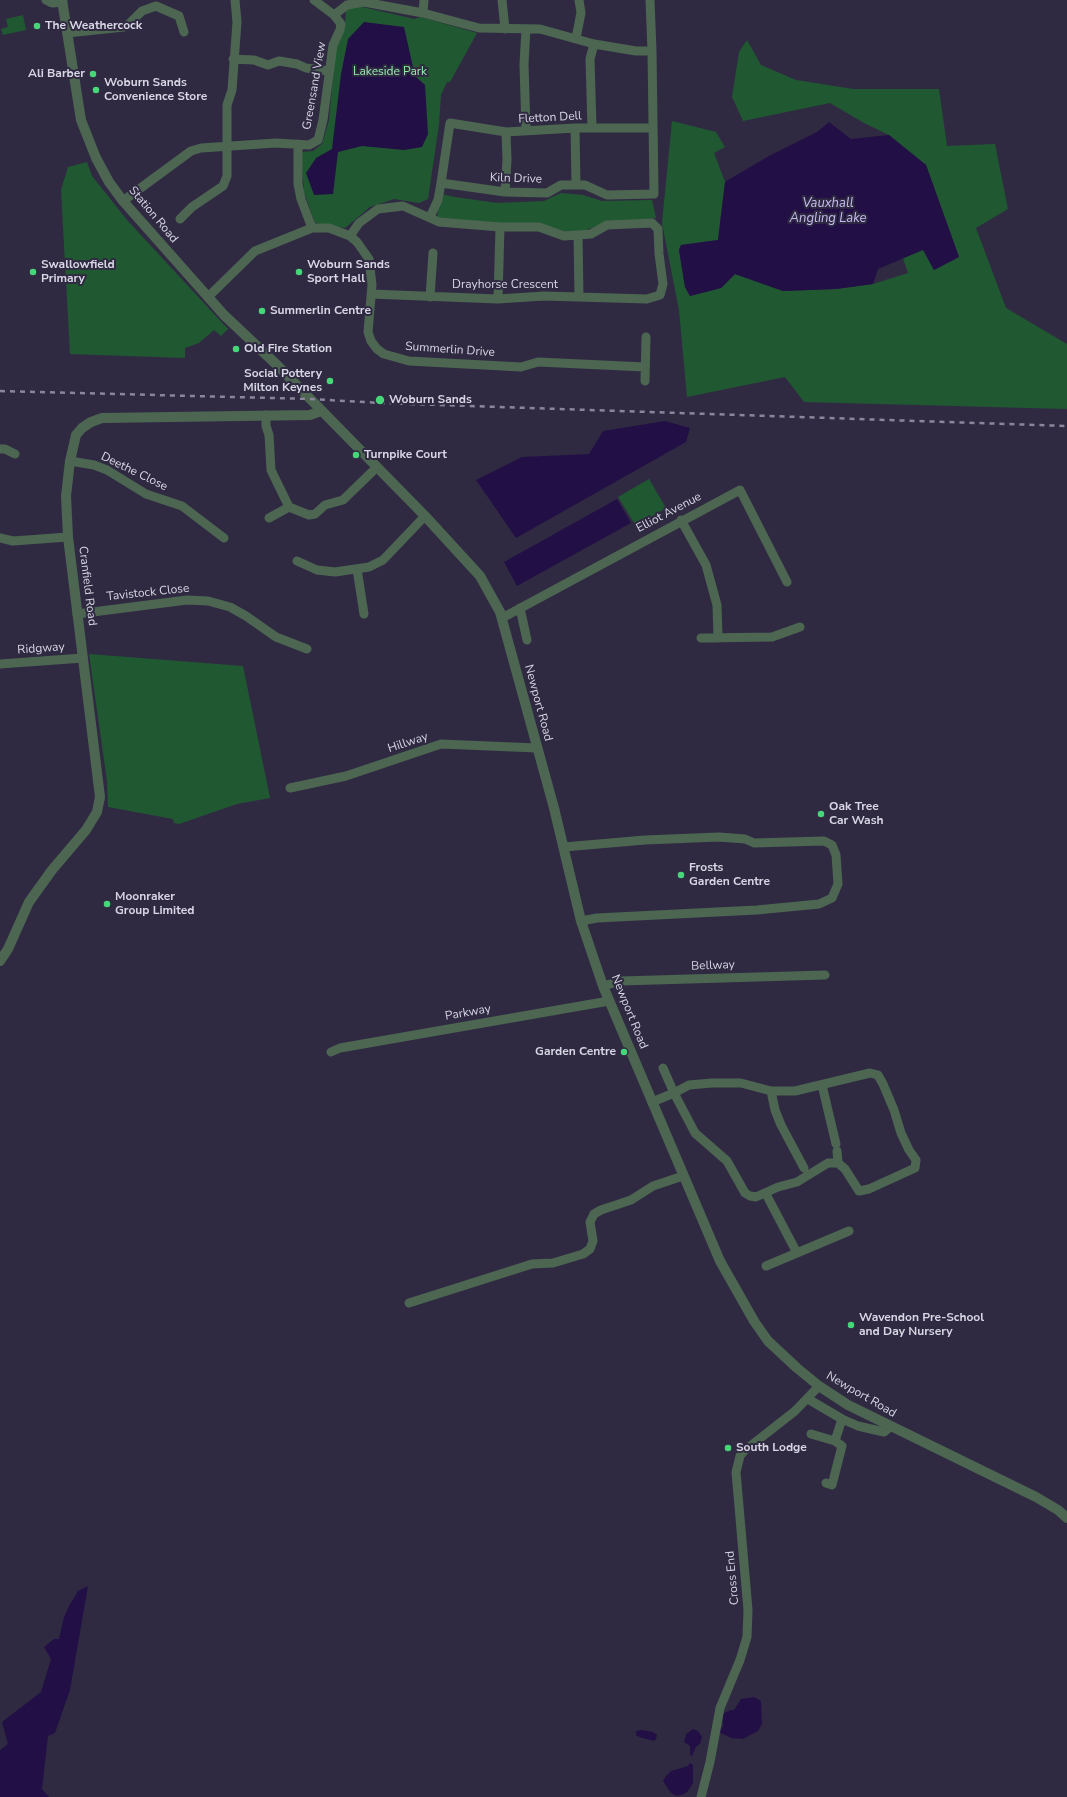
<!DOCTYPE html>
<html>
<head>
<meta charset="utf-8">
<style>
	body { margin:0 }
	canvas { display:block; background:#2f2a41 }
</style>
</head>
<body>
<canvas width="1067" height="1797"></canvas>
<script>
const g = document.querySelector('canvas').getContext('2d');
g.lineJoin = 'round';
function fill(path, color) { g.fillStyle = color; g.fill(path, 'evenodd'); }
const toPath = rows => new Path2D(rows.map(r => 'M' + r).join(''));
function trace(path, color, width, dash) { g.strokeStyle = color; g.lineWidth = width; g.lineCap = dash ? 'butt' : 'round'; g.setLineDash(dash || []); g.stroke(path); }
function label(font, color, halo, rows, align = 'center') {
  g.font = font + ' "Nunito Sans",sans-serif'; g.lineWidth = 4; g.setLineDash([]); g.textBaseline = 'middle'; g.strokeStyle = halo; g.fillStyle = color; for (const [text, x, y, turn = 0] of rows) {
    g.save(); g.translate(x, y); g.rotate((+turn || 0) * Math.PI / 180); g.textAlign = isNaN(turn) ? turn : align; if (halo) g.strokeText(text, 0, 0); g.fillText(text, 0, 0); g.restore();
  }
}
fill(toPath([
	[354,5,414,19,421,17,477,33,450,82,447,82,441,95,439,124,428,199,419,203,394,199,370,207,345,228,315,223,304,192,301,152,313,151,322,144,329,120,336,46,345,27,346,10],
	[23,15,26,30,3,35,1,29,8,27,6,19],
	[747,40,761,65,796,80,853,89,939,89,947,146,995,144,1008,209,976,228,1006,308,1067,344,1067,409,804,402,785,377,687,397,679,310,662,223,672,121,716,132,725,147,714,153,725,182,718,240,681,245,679,250,685,287,690,296,721,288,735,274,783,291,836,289,873,284,908,273,903,258,923,249,934,270,959,257,926,165,889,135,864,123,830,103,743,121,732,97,739,52],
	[87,162,92,176,127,220,228,329,221,336,214,330,199,343,185,348,185,358,70,354,61,190,68,167],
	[561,193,583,195,602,201,652,200,656,218,600,225,580,232,566,234,458,222,437,217,441,194,455,197,497,203,544,201],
	[649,479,666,508,636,526,618,497],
	[89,654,243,666,270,798,237,804,179,824,174,823,173,819,108,807,107,781]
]), '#205832');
fill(toPath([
	[364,22,404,27,415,76,425,85,428,134,422,147,404,150,362,146,338,152,333,194,314,195,306,173,316,158,332,149,341,74,348,39],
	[829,122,851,139,889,135,926,165,959,257,934,270,923,250,878,269,873,284,836,289,783,291,735,274,721,288,690,296,685,287,679,250,681,245,718,240,725,182,767,157,817,132],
	[665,421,690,428,686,442,516,538,476,480,522,457,589,454,603,431],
	[617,499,631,523,517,586,504,562],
	[88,1586,70,1690,55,1733,48,1736,42,1789,49,1797,0,1797,0,1750,8,1744,2,1722,41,1692,51,1659,44,1647,54,1639,59,1639,64,1617,69,1606,78,1591],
	[754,1697,761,1701,762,1724,758,1731,743,1739,731,1738,719,1732,723,1726,722,1714,731,1710,734,1710,741,1699],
	[693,1729,698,1731,702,1737,700,1744,696,1747,692,1756,690,1755,690,1746,684,1742,686,1734],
	[642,1730,653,1732,657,1735,656,1739,654,1741,639,1737,636,1735,636,1731],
	[690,1763,693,1765,693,1783,688,1791,684,1794,677,1796,671,1793,663,1781,666,1776,671,1771,688,1766]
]), '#210f45');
trace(toPath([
	[46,0,52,3,63,2],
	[314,0,334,15],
	[502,0,505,29],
	[650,0,652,51,654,194,607,195,585,185,561,185,547,193,505,192,441,183,450,123,506,132,575,128,653,128],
	[423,13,424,0],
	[67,33,124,27,129,24,142,11,156,6,179,16,184,32],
	[576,38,581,13,579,0],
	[233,59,254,60,268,65,279,61,297,64,306,68,329,71],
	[575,128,576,185],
	[592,128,590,59,594,44],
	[526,130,524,64,526,29],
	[298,144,298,184,301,199,312,228],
	[505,192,507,160,506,132],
	[123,201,191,151,201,148,276,143,309,145,318,140,323,120,333,45,340,30,341,24,334,15,347,5,364,2,423,13,479,28,540,29,594,44,636,51,652,51],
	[430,217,438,200,441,183],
	[180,219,192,207,223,186,227,176,227,105,232,90,237,22,235,0],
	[578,235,579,297],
	[350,236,359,223,378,209,403,206,439,222,500,227,539,227,564,236,591,234,607,225,652,223,658,229,659,254,663,284,660,295,647,299,544,296,498,299,371,294],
	[208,297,255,251,312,228,329,228,350,236,357,242,369,259,372,285,368,332,371,341,377,349,384,354,409,361,521,367,538,362,645,367],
	[430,297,433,253],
	[498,299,500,227],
	[645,381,646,337],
	[266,415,266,426,269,435,271,470,289,507,309,515,315,514,325,505,343,500,377,467],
	[0,449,5,449,15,454],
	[70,461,94,465,107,470,146,494,182,506,224,538],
	[269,518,289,507],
	[681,520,706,565,717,605,718,638],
	[0,538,13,541,68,537],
	[297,561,317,570,335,572,369,567,383,560,425,516],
	[357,569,364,614],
	[520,608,527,640],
	[77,614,187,600,208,601,230,607,246,616,276,637,307,649],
	[502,618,740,490,787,582],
	[701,638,772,637,800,627],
	[0,664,83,658],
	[290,788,346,776,441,744,537,748],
	[564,847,645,840,719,837,745,839,754,843,824,841,832,845,836,855,838,884,832,898,819,904,757,910,597,918,581,921],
	[603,986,621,981,825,975],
	[331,1052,340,1048,609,1001],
	[822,1085,836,1144],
	[771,1091,775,1110,781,1125,804,1168],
	[652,1103,657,1100,674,1093,689,1085,712,1083,741,1083,771,1091,795,1091,870,1073,878,1075,883,1084,894,1110,901,1133,909,1150,916,1160,915,1168,869,1189,859,1191,845,1169,838,1163,828,1163,797,1182,778,1187,756,1197,750,1196,745,1193,727,1161,695,1133,674,1093,663,1068],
	[837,1151,838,1163],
	[766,1194,797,1253],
	[766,1266,849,1231],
	[409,1303,532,1264,553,1263,583,1254,590,1249,593,1241,590,1222,594,1214,601,1210,631,1200,653,1186,683,1176],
	[808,1399,842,1419,858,1426,884,1432,890,1427],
	[811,1434,835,1441,842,1446,832,1485,826,1483],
	[835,1441,842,1419],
	[701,1797,710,1762,720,1708,740,1660,747,1637,748,1610,736,1472,740,1456,744,1451,795,1411,819,1386]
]), '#4c6652', 9);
trace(toPath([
	[62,0,81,120,96,158,109,182,123,201,224,315,277,365,425,516,480,576,500,612,554,808,581,921,603,986,720,1261,754,1321,768,1341,797,1368,819,1386,848,1405,1036,1497,1058,1510,1067,1518],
	[0,961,8,949,29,902,52,870,86,830,97,812,100,797,68,537,66,496,70,461,76,435,82,428,91,422,102,418,310,415,321,411]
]), '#4c6652', 10);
trace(toPath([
	[0,391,310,399,381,403,1067,426]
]), '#8a8699', 2.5, [5, 5]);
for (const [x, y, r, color] of [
	[37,26,4,"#46d779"],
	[93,74,4,"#46d779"],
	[96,90,4,"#46d779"],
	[33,272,4,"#46d779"],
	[299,272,4,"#46d779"],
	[262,311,4,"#46d779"],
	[236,349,4,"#46d779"],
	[330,381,4,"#46d779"],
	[380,400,5,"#46d779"],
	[356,455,4,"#46d779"],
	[821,814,4,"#46d779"],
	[681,875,4,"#46d779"],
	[107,904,4,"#46d779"],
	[624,1052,4,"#46d779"],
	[851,1325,4,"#46d779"],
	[728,1448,4,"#46d779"]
]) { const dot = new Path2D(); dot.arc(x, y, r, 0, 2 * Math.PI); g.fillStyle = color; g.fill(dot); trace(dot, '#2f2a41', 1.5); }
label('bold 12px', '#d8d6e5', '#2f2a41', [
	["The Weathercock",45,26],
	["Ali Barber",85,74,"right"],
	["Woburn Sands",104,83],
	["Convenience Store",104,97],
	["Swallowfield",41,265],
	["Primary",41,279],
	["Woburn Sands",307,265],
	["Sport Hall",307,279],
	["Summerlin Centre",270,311],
	["Old Fire Station",244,349],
	["Social Pottery",322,374,"right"],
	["Milton Keynes",322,388,"right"],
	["Woburn Sands",389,400],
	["Turnpike Court",364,455],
	["Oak Tree",829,807],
	["Car Wash",829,821],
	["Frosts",689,868],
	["Garden Centre",689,882],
	["Moonraker",115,897],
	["Group Limited",115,911],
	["Garden Centre",616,1052,"right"],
	["Wavendon Pre-School",859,1318],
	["and Day Nursery",859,1332],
	["South Lodge",736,1448]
], 'left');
label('12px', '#94edab', '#2f2a41', [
	["Lakeside Park",390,72]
]);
label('12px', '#d8d6e5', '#2f2a41', [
	["Greensand View",315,86,-80],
	["Fletton Dell",550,118,-3],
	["Kiln Drive",516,179,2],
	["Station Road",153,215,50],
	["Drayhorse Crescent",505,285],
	["Summerlin Drive",450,350,4],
	["Deethe Close",134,472,26],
	["Elliot Avenue",669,513,-28],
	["Cranfield Road",87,586,83],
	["Tavistock Close",148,593,-6],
	["Ridgway",41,649,-4],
	["Newport Road",538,703,75],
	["Hillway",408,743,-18],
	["Bellway",713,966,-2],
	["Newport Road",629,1012,68],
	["Parkway",468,1013,-10],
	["Newport Road",861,1395,30],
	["Cross End",733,1578,-95]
]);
label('italic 13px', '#c5bcf2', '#2f2a41', [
	["Vauxhall",828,204],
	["Angling Lake",828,219]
]);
</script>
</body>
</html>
